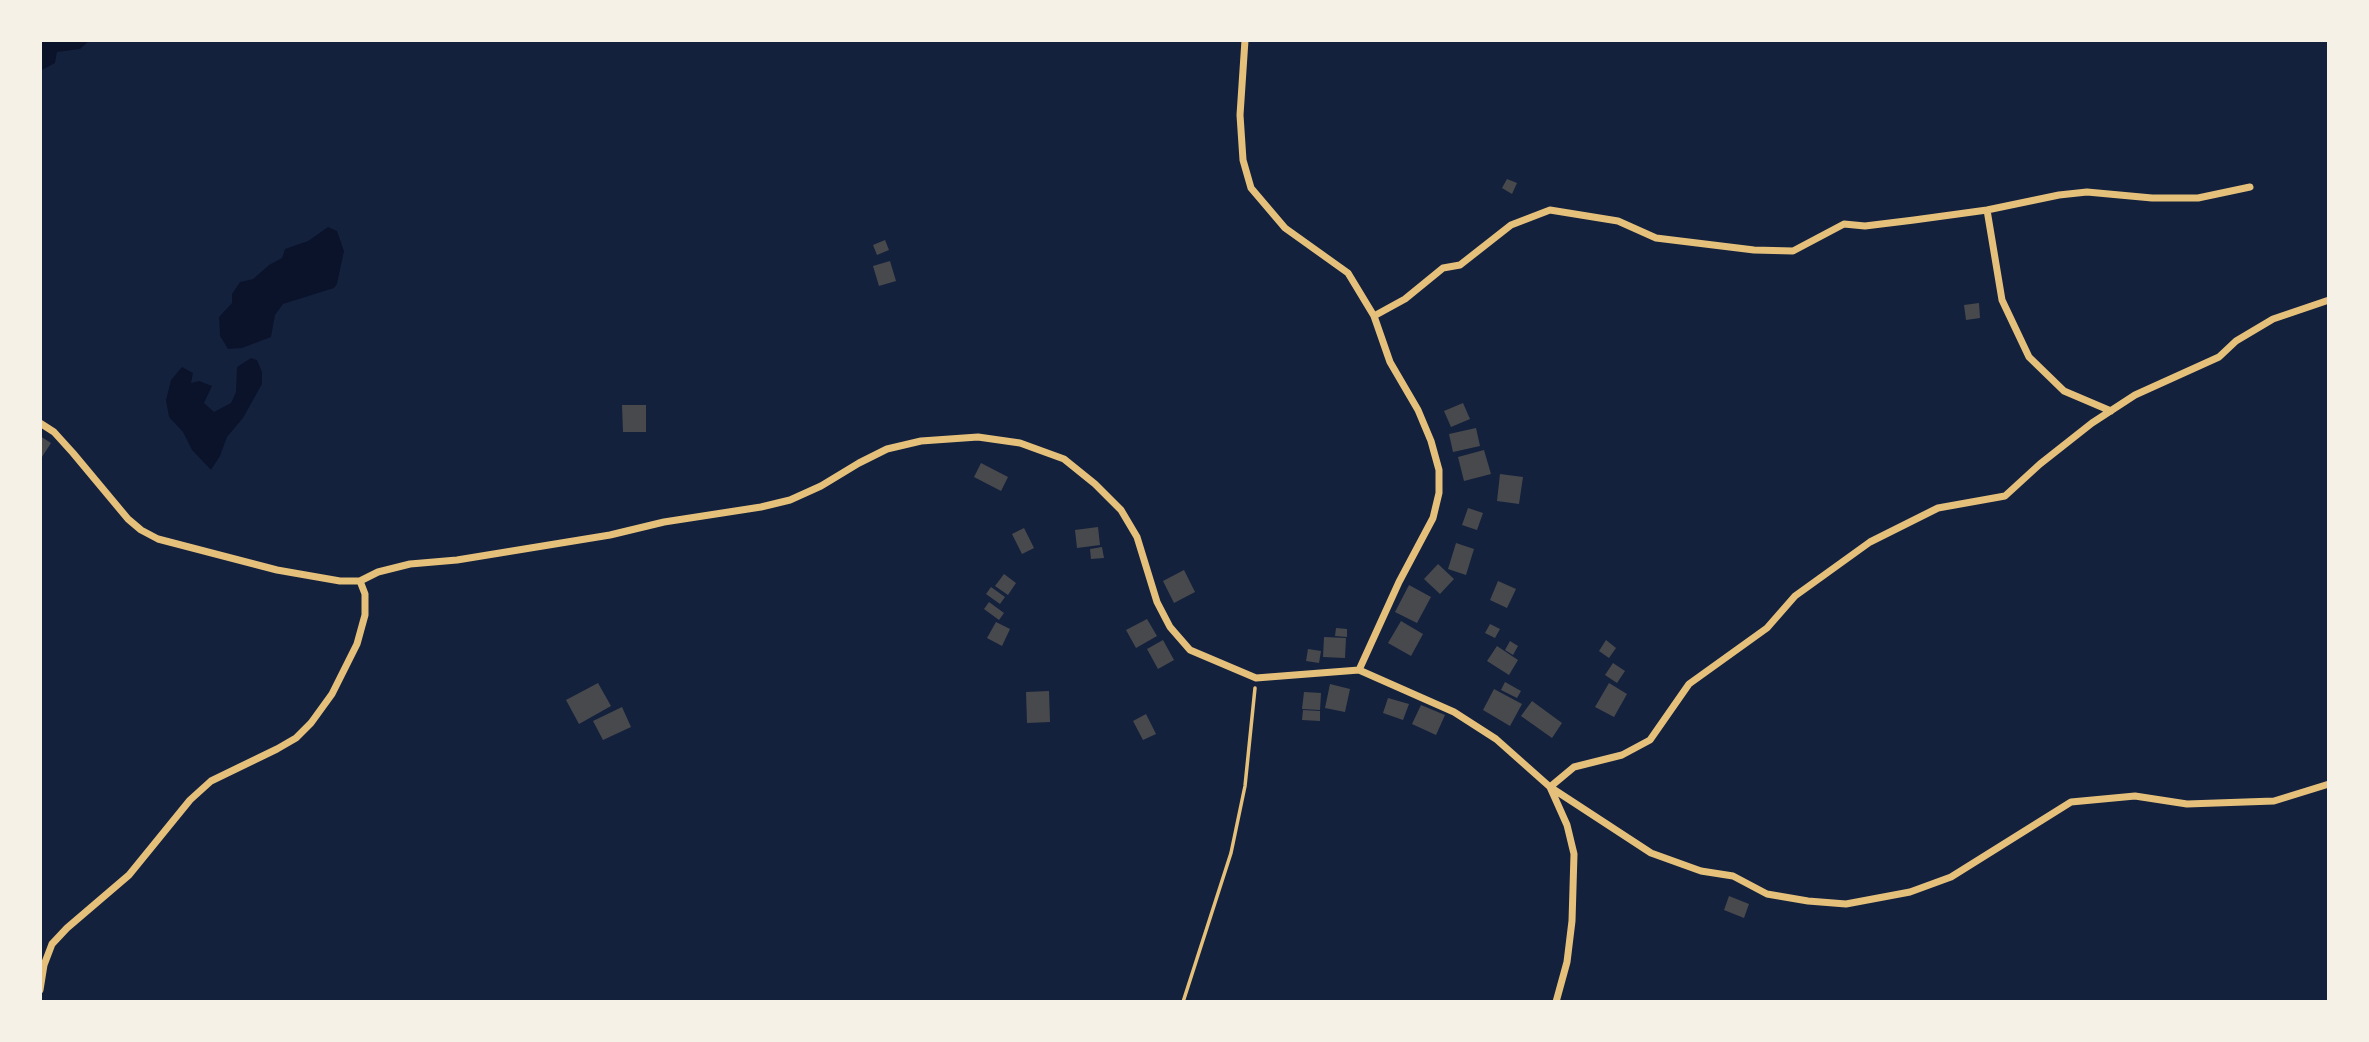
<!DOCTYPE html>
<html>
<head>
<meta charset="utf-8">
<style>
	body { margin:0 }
	#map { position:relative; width:2369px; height:1042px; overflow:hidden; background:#14213d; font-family:"Varela Round",sans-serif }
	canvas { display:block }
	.frame { position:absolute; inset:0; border:42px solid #f6f1e7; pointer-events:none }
</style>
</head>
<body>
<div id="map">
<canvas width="2369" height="1042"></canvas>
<div class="frame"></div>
</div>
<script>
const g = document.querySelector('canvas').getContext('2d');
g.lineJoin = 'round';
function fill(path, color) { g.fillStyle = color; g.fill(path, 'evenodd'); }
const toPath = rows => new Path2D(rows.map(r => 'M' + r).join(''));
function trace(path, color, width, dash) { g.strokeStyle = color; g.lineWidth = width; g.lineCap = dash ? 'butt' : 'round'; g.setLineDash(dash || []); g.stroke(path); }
fill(toPath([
	[40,40,90,40,80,49,57,52,55,63,40,71],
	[328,227,337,231,344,251,337,284,334,288,283,304,275,315,271,337,242,348,228,349,220,336,219,317,232,303,232,294,240,282,253,279,269,265,282,258,285,249,308,241],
	[251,358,257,360,262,372,262,384,243,418,227,437,220,456,211,470,192,450,183,432,169,417,166,400,171,380,182,367,193,373,191,383,199,381,212,386,204,403,214,412,231,403,236,392,237,367]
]), '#0b132b');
fill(toPath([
	[1507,179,1517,183,1512,194,1502,188],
	[885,240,889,250,877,255,873,245],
	[890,261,896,281,879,286,873,266],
	[1979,303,1980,318,1966,320,1964,305],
	[1463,403,1470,419,1451,427,1444,411],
	[622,405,646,405,646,432,623,432],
	[1476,428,1480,446,1453,452,1449,434],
	[40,436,51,443,40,460],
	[1484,450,1491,474,1464,481,1458,457],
	[981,463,1008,477,1001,491,974,477],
	[1500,474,1523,477,1519,504,1497,501],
	[1468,508,1483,513,1477,530,1462,525],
	[1098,527,1100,545,1077,548,1075,530],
	[1024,528,1034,548,1022,554,1012,534],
	[1456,543,1474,549,1466,575,1448,569],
	[1102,547,1104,558,1091,559,1090,549],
	[1438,564,1454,579,1440,594,1424,579],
	[1184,570,1195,592,1174,603,1163,581],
	[1004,574,1016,583,1008,595,995,586],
	[1498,581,1516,589,1507,608,1490,600],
	[1409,585,1431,597,1417,623,1395,612],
	[991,587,1005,597,1000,604,986,594],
	[989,602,1004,613,999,620,984,609],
	[1147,619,1157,636,1136,648,1126,630],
	[1401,621,1423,634,1411,656,1388,643],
	[996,622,1010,629,1002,646,987,638],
	[1490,624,1500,629,1495,638,1485,633],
	[1336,628,1347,629,1347,637,1335,636],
	[1324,637,1346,638,1345,658,1323,657],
	[1163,640,1174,660,1158,669,1147,649],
	[1606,640,1616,648,1609,658,1599,651],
	[1510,641,1518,646,1513,655,1505,650],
	[1497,646,1518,660,1509,675,1487,661],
	[1308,649,1321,651,1319,663,1306,661],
	[1613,663,1625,671,1617,683,1605,675],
	[1505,682,1521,691,1517,698,1501,690],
	[598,683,611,706,579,724,566,700],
	[1609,683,1627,694,1614,717,1595,707],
	[1330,684,1350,689,1345,712,1325,708],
	[1494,689,1522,704,1510,726,1483,710],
	[1049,691,1050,722,1027,723,1026,692],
	[1304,692,1321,693,1320,710,1302,709],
	[1388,698,1409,704,1403,720,1383,713],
	[1532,701,1562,723,1552,738,1521,716],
	[1421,705,1445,715,1436,735,1412,724],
	[622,707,631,727,603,740,593,721],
	[1303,710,1320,711,1320,721,1302,720],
	[1146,714,1156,734,1143,740,1133,721],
	[1729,896,1749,904,1744,918,1724,910]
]), '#48494c');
trace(toPath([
	[1183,1002,1231,853,1245,786,1255,688]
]), '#e5c07b', 3.5);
trace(toPath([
	[1987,210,2002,300,2029,357,2064,391,2111,411],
	[2329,300,2273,319,2236,341,2219,357,2135,395,2092,423,2040,464,2005,496,1938,508,1870,542,1795,596,1767,628,1689,684,1650,740,1622,755,1574,767,1550,787,1651,853,1701,871,1733,876,1767,894,1808,901,1846,904,1910,892,1951,877,2071,802,2135,796,2187,804,2274,801,2329,784],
	[1374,316,1405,299,1443,268,1460,265,1511,225,1550,210,1618,221,1656,238,1754,250,1793,251,1844,224,1865,226,1914,220,1987,210,2059,195,2087,192,2152,198,2198,198,2250,187],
	[40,423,54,432,73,453,128,519,141,530,158,539,277,570,340,581,360,581,378,572,410,564,457,560,610,535,664,522,761,507,790,500,821,486,859,463,887,449,921,441,978,437,1020,443,1064,459,1095,484,1121,510,1137,537,1157,602,1170,627,1190,650,1256,678,1359,670,1399,582,1433,518,1439,493,1439,470,1431,441,1418,410,1390,362,1374,316,1348,273,1285,228,1251,188,1243,160,1240,115,1245,40],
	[1359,670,1454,712,1496,739,1550,787,1567,825,1574,854,1572,921,1567,962,1556,1002],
	[40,990,44,965,52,944,67,928,129,875,190,800,211,781,277,749,296,738,311,723,332,694,357,644,365,615,365,594,360,581]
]), '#e5c07b', 7);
</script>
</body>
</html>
